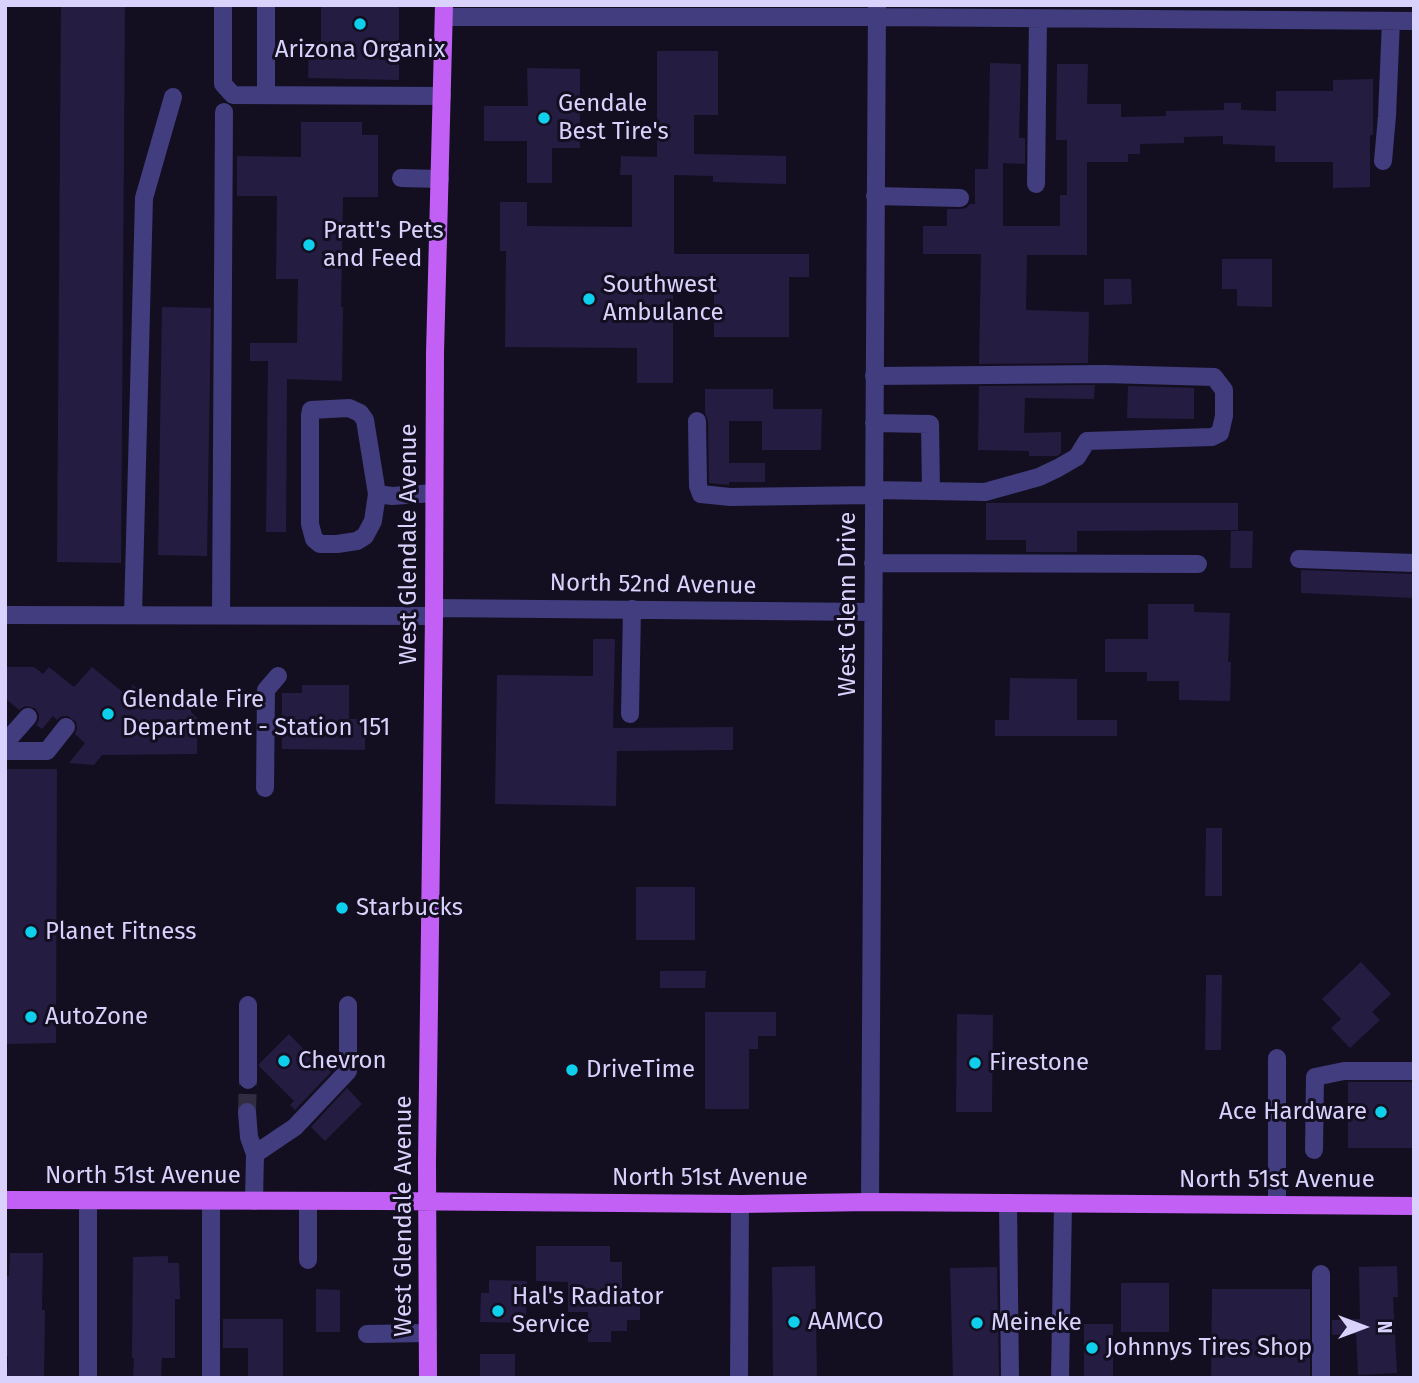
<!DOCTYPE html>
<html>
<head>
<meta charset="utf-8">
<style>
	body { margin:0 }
	#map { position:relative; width:1419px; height:1383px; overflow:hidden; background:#130f21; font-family:"Fira Sans",sans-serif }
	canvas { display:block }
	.frame { position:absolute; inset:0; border:7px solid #d8d2fc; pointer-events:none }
	.north { position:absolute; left:1328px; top:1292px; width:70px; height:70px; -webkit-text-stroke:5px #130f21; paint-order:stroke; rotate:90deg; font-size:19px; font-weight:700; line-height:28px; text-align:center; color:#d8d2fc }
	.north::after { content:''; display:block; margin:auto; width:24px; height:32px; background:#d8d2fc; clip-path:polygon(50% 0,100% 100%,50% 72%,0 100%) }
</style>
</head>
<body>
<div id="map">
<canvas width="1419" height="1383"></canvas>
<div class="frame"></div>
<div class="north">N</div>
</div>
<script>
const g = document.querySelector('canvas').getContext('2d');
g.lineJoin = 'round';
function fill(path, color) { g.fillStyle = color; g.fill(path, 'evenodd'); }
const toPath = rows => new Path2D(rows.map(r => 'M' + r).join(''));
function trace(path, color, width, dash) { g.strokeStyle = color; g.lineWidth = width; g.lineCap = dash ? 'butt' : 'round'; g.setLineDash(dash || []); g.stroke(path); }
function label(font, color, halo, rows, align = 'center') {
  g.font = font + ' "Fira Sans",sans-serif'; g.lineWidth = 6; g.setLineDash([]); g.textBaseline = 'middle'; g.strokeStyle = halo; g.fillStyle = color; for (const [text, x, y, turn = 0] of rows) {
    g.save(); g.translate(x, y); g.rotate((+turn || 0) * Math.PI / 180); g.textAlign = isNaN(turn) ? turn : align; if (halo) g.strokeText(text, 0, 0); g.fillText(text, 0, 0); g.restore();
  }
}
fill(toPath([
	[61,5,125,5,121,563,57,562],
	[321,5,399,5,399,80,308,78,309,41,321,42],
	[657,51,718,51,718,115,694,115,694,154,786,156,786,184,713,182,713,176,674,175,674,254,809,254,809,277,789,277,789,337,714,337,714,277,673,277,673,383,637,383,637,348,505,347,506,251,500,251,500,202,527,202,527,226,632,227,632,175,620,175,621,156,657,157],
	[990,63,1021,64,1019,138,1025,138,1025,164,1003,163,1003,226,1060,226,1060,195,1067,195,1067,140,1056,140,1057,64,1088,64,1087,104,1121,104,1121,117,1166,116,1166,111,1224,110,1224,103,1241,103,1241,110,1276,111,1276,91,1333,91,1333,80,1373,79,1373,135,1370,135,1370,187,1333,188,1333,162,1275,162,1275,146,1223,144,1223,136,1184,137,1184,143,1140,144,1140,154,1128,154,1128,162,1087,162,1087,255,1027,255,1026,310,1089,312,1088,363,979,364,981,254,923,254,923,226,947,226,947,209,960,209,966,208,970,204,975,204,975,169,988,169],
	[527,68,580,69,580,148,552,148,552,183,527,183,527,141,484,141,484,106,528,106],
	[301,122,362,122,362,135,378,135,378,197,343,197,341,307,343,307,342,381,287,379,286,532,266,532,268,361,250,361,250,343,297,343,298,279,276,279,277,196,237,196,237,156,301,157],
	[1222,259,1272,259,1272,307,1237,306,1237,289,1222,289],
	[1104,279,1131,279,1132,304,1104,305],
	[162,307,211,308,207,556,158,555],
	[1095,385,1094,399,1025,398,1024,433,1061,432,1061,453,1057,456,1029,456,1029,451,978,450,979,386],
	[1128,386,1194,388,1194,419,1127,418],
	[705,389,773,389,773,409,822,409,821,450,762,450,762,421,729,421,729,463,765,463,765,482,729,482,729,485,709,483,708,421,705,413],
	[986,503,1238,503,1238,530,1077,531,1077,552,1026,552,1026,540,986,540],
	[1231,531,1253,531,1252,568,1230,568],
	[1301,570,1414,574,1414,598,1301,593],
	[1148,604,1194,604,1194,612,1230,613,1228,662,1231,662,1230,701,1179,700,1179,681,1147,681,1147,672,1105,672,1105,639,1148,639],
	[593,639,615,639,613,728,733,727,733,750,617,751,616,806,495,804,497,675,593,676],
	[5,667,34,667,43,674,49,667,74,687,92,667,125,694,133,685,153,702,191,703,191,712,197,718,197,754,102,755,94,765,69,763,85,743,75,734,77,728,76,722,68,716,62,716,57,720,53,716,42,729,36,725,39,720,39,714,35,708,25,706,19,710,5,698],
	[1010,678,1077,679,1077,720,1117,720,1117,736,995,736,995,720,1009,720],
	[302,685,349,685,349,719,365,719,365,750,282,749,282,693,302,693],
	[5,769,57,769,56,1043,5,1044],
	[1206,828,1222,828,1222,896,1205,896],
	[636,887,695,887,695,940,636,940],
	[1361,962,1391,994,1372,1012,1380,1020,1350,1048,1331,1028,1341,1019,1322,999],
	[660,971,706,971,705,988,660,988],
	[1206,975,1222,975,1221,1050,1205,1050],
	[705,1012,776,1012,776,1036,758,1036,758,1049,749,1049,749,1109,705,1109],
	[957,1014,993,1015,992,1112,956,1112],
	[289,1034,324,1070,327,1068,331,1072,295,1110,290,1105,294,1101,259,1066,259,1064],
	[1348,1082,1414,1082,1414,1148,1348,1148],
	[347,1088,362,1104,325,1141,311,1127],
	[536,1246,610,1246,610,1262,622,1262,622,1302,640,1302,640,1320,627,1320,627,1331,611,1331,611,1342,588,1342,588,1312,568,1312,568,1282,536,1281],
	[10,1253,43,1253,42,1310,45,1310,44,1378,7,1378,8,1356,5,1356,5,1276,9,1276],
	[168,1256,168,1263,179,1263,180,1299,175,1299,175,1358,162,1358,161,1378,133,1378,134,1358,132,1358,133,1257],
	[815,1266,817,1378,773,1378,772,1267],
	[1397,1266,1398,1297,1393,1297,1397,1373,1358,1375,1356,1334,1332,1335,1332,1320,1360,1319,1359,1267],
	[997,1267,999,1378,953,1378,950,1268],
	[489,1280,527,1281,526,1323,480,1322,481,1293,489,1293],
	[1121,1283,1169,1283,1169,1332,1121,1332],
	[316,1289,340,1290,340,1332,316,1332],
	[1212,1289,1310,1289,1310,1378,1211,1378],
	[223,1319,283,1319,283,1378,248,1378,248,1348,223,1348],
	[1084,1324,1113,1324,1113,1378,1084,1378],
	[480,1354,515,1354,515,1378,480,1378]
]), '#251c41');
trace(toPath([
	[247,1112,248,1080]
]), '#312c42', 18, [18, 9]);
trace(toPath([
	[223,5,223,84,233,95,442,96],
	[266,5,266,95],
	[444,17,877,17,1414,21],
	[1383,161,1387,116,1391,21],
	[401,178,440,179],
	[1036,184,1038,18],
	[875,196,960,198],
	[874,376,1105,374,1214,377,1224,390,1224,416,1220,433,1212,437,1087,441,1077,457,1058,468,1039,477,985,492,931,491,930,424,874,423],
	[697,421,698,486,701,494,730,497,873,495],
	[873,490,931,491],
	[377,494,373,521,365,536,357,541,337,544,320,544,314,539,310,524,310,415,311,410,349,408,360,413,365,420,377,494,392,496,434,493],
	[1299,559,1414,563],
	[873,563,1198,564],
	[434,608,872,612],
	[5,615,434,616],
	[133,615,144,198,173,97],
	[221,615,224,112],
	[630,714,632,609],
	[5,743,28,717],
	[5,751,47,751,66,727],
	[265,788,266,690,278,676],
	[1277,1058,1277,1204],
	[248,1080,248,1005],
	[247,1112,249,1137,255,1154,254,1201],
	[1314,1150,1315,1077,1344,1071,1414,1071],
	[255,1154,295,1127,348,1071,348,1005],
	[211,1201,211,1378],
	[308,1201,308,1260],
	[870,1202,877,5],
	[1008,1204,1010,1378],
	[367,1334,428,1333],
	[88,1378,88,1201],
	[739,1378,740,1204],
	[1060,1378,1063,1204],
	[1321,1378,1321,1274]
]), '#413d7e', 18);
trace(toPath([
	[5,1200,382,1201,740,1204,870,1202,1414,1206],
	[428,1378,427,1162,434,616,435,353,444,5]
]), '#c260f6', 18);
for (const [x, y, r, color] of [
	[360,24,7,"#0ecfec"],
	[544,118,7,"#0ecfec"],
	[309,245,7,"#0ecfec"],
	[589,299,7,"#0ecfec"],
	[108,714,7,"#0ecfec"],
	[342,908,7,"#0ecfec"],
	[31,932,7,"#0ecfec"],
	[31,1017,7,"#0ecfec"],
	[284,1061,7,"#0ecfec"],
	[975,1063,7,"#0ecfec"],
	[572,1070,7,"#0ecfec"],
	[1381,1112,7,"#0ecfec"],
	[498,1311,7,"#0ecfec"],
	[794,1322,7,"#0ecfec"],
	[977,1323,7,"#0ecfec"],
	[1092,1348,7,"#0ecfec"]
]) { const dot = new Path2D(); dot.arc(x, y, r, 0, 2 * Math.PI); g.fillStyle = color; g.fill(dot); trace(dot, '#130f21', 2.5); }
label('24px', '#d8d2fc', '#130f21', [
	["Arizona Organix",360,50,"center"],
	["Gendale",558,104],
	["Best Tire's",558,132],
	["Pratt's Pets",323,231],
	["and Feed",323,259],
	["Southwest",603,285],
	["Ambulance",603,313],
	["Glendale Fire",122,700],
	["Department - Station 151",122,728],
	["Starbucks",356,908],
	["Planet Fitness",45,932],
	["AutoZone",45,1017],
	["Chevron",298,1061],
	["Firestone",989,1063],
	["DriveTime",586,1070],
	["Ace Hardware",1367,1112,"right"],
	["Hal's Radiator",512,1297],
	["Service",512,1325],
	["AAMCO",808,1322],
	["Meineke",991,1323],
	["Johnnys Tires Shop",1106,1348]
], 'left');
label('24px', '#d8d2fc', '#130f21', [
	["West Glendale Avenue",409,544,-90],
	["North 52nd Avenue",653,585,1],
	["West Glenn Drive",848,604,-90],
	["North 51st Avenue",143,1176],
	["North 51st Avenue",710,1178],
	["North 51st Avenue",1277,1180],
	["West Glendale Avenue",404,1216,-90]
]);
</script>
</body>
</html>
